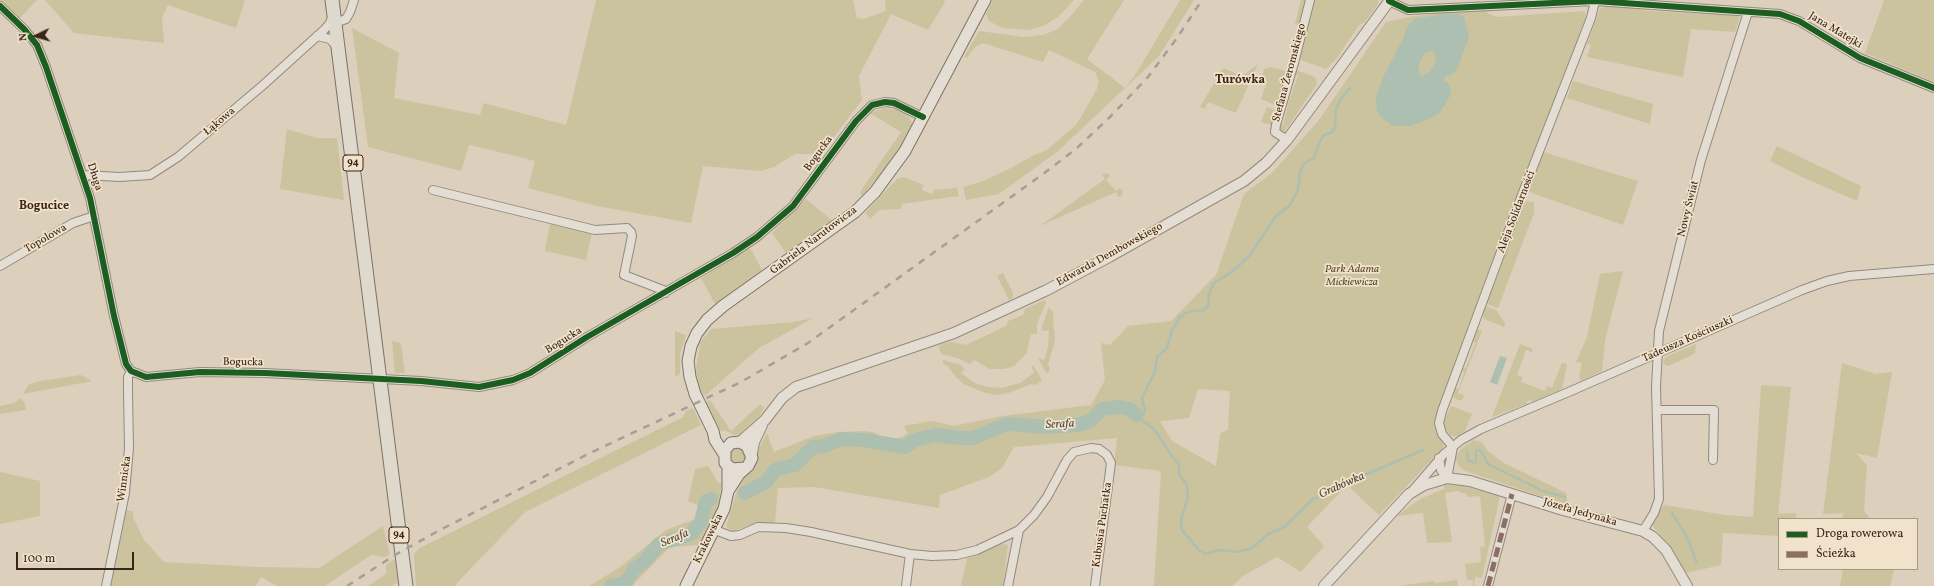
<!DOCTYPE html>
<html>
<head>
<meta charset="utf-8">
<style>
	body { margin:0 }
	#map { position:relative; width:1934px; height:586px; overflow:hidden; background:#dccfbc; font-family:Vollkorn,serif }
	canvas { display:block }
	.legend { position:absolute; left:1778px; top:518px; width:140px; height:52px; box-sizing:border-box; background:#f1e2cb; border:1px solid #a89683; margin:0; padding:5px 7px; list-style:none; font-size:12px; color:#3a2416 }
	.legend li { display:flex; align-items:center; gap:8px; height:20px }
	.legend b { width:20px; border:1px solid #a89683 }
	.north { position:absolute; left:16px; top:16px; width:40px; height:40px; -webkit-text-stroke:3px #f1e2cb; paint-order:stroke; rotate:265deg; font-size:11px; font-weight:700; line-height:16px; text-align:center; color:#3a2416 }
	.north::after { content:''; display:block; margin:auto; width:14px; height:18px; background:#3a2416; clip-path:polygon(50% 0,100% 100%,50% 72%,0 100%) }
	.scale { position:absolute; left:16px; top:552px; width:118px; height:18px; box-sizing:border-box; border:2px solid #3a2416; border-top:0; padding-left:5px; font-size:12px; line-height:14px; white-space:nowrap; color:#3a2416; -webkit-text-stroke:3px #f1e2cb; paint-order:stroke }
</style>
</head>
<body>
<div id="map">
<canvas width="1934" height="586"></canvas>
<ul class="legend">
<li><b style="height:5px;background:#1b5e20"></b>Droga rowerowa</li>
<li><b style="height:5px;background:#8d6e63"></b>Ścieżka</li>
</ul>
<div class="north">N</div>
<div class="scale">100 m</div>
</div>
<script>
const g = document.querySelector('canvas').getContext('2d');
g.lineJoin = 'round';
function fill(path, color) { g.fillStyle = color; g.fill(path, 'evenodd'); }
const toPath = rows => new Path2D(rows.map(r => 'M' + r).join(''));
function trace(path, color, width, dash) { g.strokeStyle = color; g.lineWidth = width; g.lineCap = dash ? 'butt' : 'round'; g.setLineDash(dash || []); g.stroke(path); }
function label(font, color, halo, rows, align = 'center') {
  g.font = font + ' Vollkorn,serif'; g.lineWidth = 3.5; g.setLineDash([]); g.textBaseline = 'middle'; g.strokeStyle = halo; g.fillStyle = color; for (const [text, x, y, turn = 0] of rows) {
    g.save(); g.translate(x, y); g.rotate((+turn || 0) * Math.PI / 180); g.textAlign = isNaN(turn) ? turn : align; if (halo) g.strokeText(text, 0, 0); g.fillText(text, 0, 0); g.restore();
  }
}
fill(toPath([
	[0,0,37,0,18,20],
	[45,0,245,0,236,28,168,5,162,17,164,43,74,33],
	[596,0,853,0,857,18,864,19,886,11,885,0,944,0,945,2,928,30,891,14,859,76,862,100,821,154,795,154,774,167,761,171,703,166,691,223,597,206,528,188,535,161,487,149,469,145,461,171,368,147,352,28,399,53,394,98,480,115,484,103,566,125],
	[993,0,1074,0,1058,17,1043,26,1029,30,1002,28,989,21,986,14],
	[1084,0,1124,0,1087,59,1125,88,1137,72,1180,0,1194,0,1159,56,1125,88,1058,151,999,194,966,200,963,187,981,182,1011,168,1034,155,1047,150,1077,124,1097,89,1099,81,1095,72,1049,50,1043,62,983,43,975,47,967,58,964,57,979,31,1024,37,1043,35,1056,30,1070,17],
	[1301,0,1307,0,1300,26,1295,24],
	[1312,0,1378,0,1378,4,1364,23,1360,24,1336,59,1326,69,1298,59],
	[1884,0,1934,0,1934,82,1865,53],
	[1607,5,1650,11,1737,15,1739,19,1735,32,1691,29,1683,77,1587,57,1591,45,1587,44,1600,9],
	[1484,9,1489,14,1497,17,1584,11,1587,18,1438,432,1444,447,1379,515,1347,485,1307,527,1324,546,1301,572,1277,557,1243,576,1232,586,1154,586,1161,471,1114,465,1117,438,1014,447,1002,468,989,477,940,495,939,508,814,487,778,488,775,522,750,525,733,531,726,527,739,484,767,433,774,452,814,436,838,432,864,431,873,432,887,439,899,438,908,434,904,426,932,421,953,426,1003,416,1091,405,1105,380,1101,343,1110,345,1128,326,1171,321,1216,275,1244,194,1272,173,1319,120,1386,22,1414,16],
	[1198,389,1230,391,1228,429,1220,434,1216,466,1172,441,1160,421,1189,418],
	[1258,64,1236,113,1208,102,1205,109,1200,107,1223,68,1242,76],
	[1271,67,1289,72,1278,106,1261,99,1267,82,1261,79,1264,69],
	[1296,71,1299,71,1315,77,1317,84,1285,131,1281,131,1278,128,1278,123,1283,125,1289,101,1298,76,1293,75],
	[1573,81,1653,104,1650,124,1567,98],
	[1267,107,1276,111,1271,125,1261,122],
	[884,108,897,110,909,116,912,124,899,149,888,166,862,196,860,192,901,132,870,113],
	[287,129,317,138,337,138,344,200,280,189],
	[1777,146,1861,186,1857,201,1802,177,1770,161],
	[1543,152,1638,181,1623,225,1529,192],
	[1106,173,1110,175,1106,180,1116,191,1121,188,1123,192,1121,196,1118,197,1116,192,1040,226,1105,179,1102,174],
	[904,177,924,185,922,190,932,194,934,190,957,188,959,196,902,204,901,209,880,210,870,219,865,213,897,179],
	[806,199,833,221,786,253,772,233],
	[1527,201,1534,202,1534,213,1498,308,1486,304,1523,206],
	[550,223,592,233,586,260,545,251],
	[748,248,752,251,762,270,715,304,701,278],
	[1623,271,1605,340,1602,371,1581,381,1579,376,1582,363,1576,362,1587,337,1600,274],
	[1003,273,1013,293,1013,297,1009,300,997,276],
	[1045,300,1046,303,1037,324,1037,334,1031,334,1026,354,1014,366,1004,369,990,369,974,360,970,364,960,359,942,354,940,351,939,345,951,342,966,345,1006,326,1008,321,1023,315,1025,309],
	[1485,306,1496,310,1505,323,1504,327,1484,319,1483,313],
	[1049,307,1054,314,1053,318,1055,341,1048,364,1050,369,1047,374,1038,358,1044,360,1048,347,1049,330,1042,331,1042,326],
	[813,318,759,348,707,394,701,397,696,370,700,343,711,329,794,322],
	[1476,329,1482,331,1458,393,1464,395,1462,400,1458,400,1454,398,1453,393,1454,389,1459,388,1464,373,1462,369,1466,368,1475,344,1473,339],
	[675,331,686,335,680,354,680,374,675,377],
	[392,341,401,343,405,373,395,373],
	[1520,344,1533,349,1532,352,1526,350,1517,375,1523,377,1521,382,1545,391,1547,386,1552,388,1562,363,1567,364,1562,389,1532,402,1531,400,1526,402,1527,404,1492,417],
	[1696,344,1695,353,1690,356,1668,366,1663,363,1665,358,1670,355],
	[943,360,961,365,965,369,961,373,964,375,975,383,987,387,1001,388,1020,383,1035,372,1031,367,1033,365,1042,380,1036,385,1031,384,1009,393,997,395,985,393,964,384,955,376,948,366,943,364],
	[1842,363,1876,374,1892,372,1877,458,1856,453,1867,465,1864,510,1870,519,1842,519,1844,513,1823,514],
	[81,375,92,381,23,394,28,385,40,381],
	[1761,385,1791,387,1778,514,1796,513,1796,519,1779,519,1779,536,1723,533,1721,565,1686,573,1672,549,1651,524,1664,505,1725,515,1753,517],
	[20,398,25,403,26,410,0,414,0,406,14,403],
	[710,400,731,431,760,404,764,408,756,422,754,421,740,434,734,435,724,430,722,432,713,420,704,403],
	[1451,406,1472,414,1465,431,1456,437,1450,435,1444,427,1444,421],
	[693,408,701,425,525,512,456,584,457,586,416,586,414,554,420,548,683,417,686,411],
	[1474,440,1482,442,1488,451,1502,462,1566,493,1568,505,1465,471,1458,465,1455,457,1462,448],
	'730 456a8 8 0 1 1 16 0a8 8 0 1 1-16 0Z',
	[708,466,719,484,722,482,718,509,701,545,670,547,632,586,589,586,619,568,666,530,695,519,699,506,688,501,695,469],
	[0,472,40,481,40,516,0,524],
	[1455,483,1500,496,1482,578,1475,577,1474,585,1478,586,1473,586,1473,580,1467,580,1465,564,1481,562,1480,547,1485,546,1480,496,1467,497,1466,493,1460,493,1459,491,1445,493,1452,542,1427,543,1423,513,1396,516,1420,499,1444,489,1444,484],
	[124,510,133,511,133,517,144,540,164,562,258,567,319,568,383,526,390,554,385,557,371,555,325,586,277,586,261,577,256,586,111,586],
	[1002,544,1008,545,1003,586,961,586,967,558],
	[395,559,398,583,391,586,368,586,386,574,386,565],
	[1843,569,1894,569,1890,586,1840,586],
	[1457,577,1458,586,1398,586,1434,581,1434,583,1457,580]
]), '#cbc39e');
fill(toPath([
	[1443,14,1459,14,1464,17,1469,37,1458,67,1452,75,1445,76,1444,81,1450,85,1451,92,1447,102,1439,113,1425,121,1409,126,1393,126,1383,119,1377,110,1376,97,1385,73,1404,37,1406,29,1414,19],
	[1432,51,1436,55,1434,65,1428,73,1421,76,1418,69,1421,59,1426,52],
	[1500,356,1507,358,1497,385,1490,382]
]), '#acbfb0');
trace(toPath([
	[1136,415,1143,415,1145,411,1142,398,1155,372,1157,357,1167,348,1172,330,1180,317,1187,312,1204,310,1209,305,1208,296,1214,283,1233,271,1250,255,1276,216,1290,205,1298,190,1300,172,1304,163,1314,158,1320,141,1324,135,1332,132,1335,127,1336,109,1342,97,1350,88],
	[1138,417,1154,429,1173,458,1179,464,1179,475,1187,485,1188,497,1181,520,1182,530,1198,549,1205,554,1219,550,1237,552,1252,548,1268,534,1283,528,1313,499,1326,494,1334,488,1423,450],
	[1467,452,1468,460,1474,463,1476,461,1476,450,1479,450,1482,452,1488,464,1543,491,1565,497],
	[1672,513,1687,537,1697,563]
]), '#acbfb0', 2.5);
trace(toPath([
	[745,493,766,482,775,470,795,465,813,447,824,446,842,439,864,440,905,447,915,440,936,435,959,438,973,438,1007,424,1047,427,1078,425,1090,421,1102,409,1120,407,1130,409,1136,415],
	[611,586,625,584,634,569,643,563,659,544,691,534,701,522,706,501,711,499]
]), '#acbfb0', 14);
const minor = toPath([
	[1389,1,1408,10,1595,1,1780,14,1799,21,1860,58,1934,88],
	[0,6,24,29,37,45,46,67,90,198,114,316,126,364,131,371,146,377,200,372,265,373,421,381,479,387,513,380,530,373,587,337,733,253,757,237,793,206,856,121,872,105,885,102,894,103,923,117],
	[335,23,346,19,350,12,354,0],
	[317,36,330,39,337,47],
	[1287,140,1275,132,1276,125,1294,63,1310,0],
	[84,175,119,177,150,175,178,157,262,86,324,30,330,23,333,15],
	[433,190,595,230,627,228,631,232,632,236,624,275,663,290,665,293],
	[0,266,73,223,94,216],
	[1657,410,1714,410,1713,460],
	[1453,447,1442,434,1439,423,1442,411,1522,195,1591,18,1595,1],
	[1439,458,1441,470,1447,478],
	[1447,478,1453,447],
	[1413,490,1444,454,1461,440,1481,429,1571,391,1802,290,1827,281,1849,276,1934,269],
	[715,530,731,536,740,535,758,527,786,528,811,532,910,554,932,556,957,555,977,550,1019,530,1034,515,1047,497,1067,460,1074,452,1091,448,1099,449,1107,455,1111,463,1095,586],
	[1643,531,1654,513,1659,499,1656,387,1659,331,1701,160,1748,12],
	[106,586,125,493,129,448,128,393,128,377,131,371],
	[906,586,910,554],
	[1008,586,1019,530],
	[1488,586,1512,494]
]);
const tertiary = toPath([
	[740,442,765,420,782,398,796,387,954,333,982,320,1047,290,1109,257,1244,181,1266,163,1287,140,1390,0],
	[752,453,754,442,762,425],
	[1324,586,1409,494,1424,485,1447,478,1470,481,1563,510,1643,531,1653,537,1666,550,1687,586]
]);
const secondary = toPath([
	[724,454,715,440,713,431,695,394,690,377,688,361,691,346,697,333,707,320,723,306,855,212,875,192,905,151,985,0],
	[728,491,739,474,748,466,752,458,747,446,740,442,731,443,725,450,725,463,732,469,745,468],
	[686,586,724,509,728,491,728,466]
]);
const primary = toPath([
	[332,0,406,586]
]);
trace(minor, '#938a7d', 10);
trace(tertiary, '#938a7d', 12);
trace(secondary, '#7c7367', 13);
trace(primary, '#7c7367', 15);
trace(minor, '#e4ddd3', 8);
trace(tertiary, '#e4ddd3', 10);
trace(secondary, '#e4ddd3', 11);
trace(primary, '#dfd8cc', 13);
trace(toPath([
	[347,586,395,555,440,530,590,453,741,382,808,343,1043,174,1077,148,1111,116,1148,77,1177,38,1202,0]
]), '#a69f96', 2.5, [7, 7]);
trace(toPath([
	[1488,586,1512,494]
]), '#8d6e63', 5, [10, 5]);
trace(toPath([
	[1390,0,1389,1,1408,10,1595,1,1780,14,1799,21,1860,58,1934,88],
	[0,6,24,29,37,45,46,67,90,198,114,316,126,364,131,371,146,377,200,372,265,373,421,381,479,387,513,380,530,373,587,337,733,253,757,237,793,206,856,121,872,105,885,102,894,103,923,117]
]), '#1b5e20', 6);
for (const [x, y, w] of [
	[353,163,20],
	[399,535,20]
]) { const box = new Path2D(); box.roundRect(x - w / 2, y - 8, w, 16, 3); g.fillStyle = '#f1e2cb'; g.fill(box); trace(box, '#3a2416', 1); }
label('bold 10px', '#3a2416', null, [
	["94",353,163],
	["94",399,535]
]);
label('11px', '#3a2416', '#f1e2cb', [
	["Jana Matejki",1835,31,31],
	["Stefana Żeromskiego",1290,73,-75],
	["Łąkowa",220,122,-40],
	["Bogucka",819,154,-54],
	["Długa",94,177,72],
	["Nowy Świat",1689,209,-76],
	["Aleja Solidarności",1517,212,-69],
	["Topolowa",46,239,-30],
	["Gabriela Narutowicza",814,241,-37],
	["Edwarda Dembowskiego",1110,255,-29],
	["Tadeusza Kościuszki",1688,340,-24],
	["Bogucka",564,341,-32],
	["Bogucka",243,363,1],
	["Winnicka",125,479,-82],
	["Józefa Jedynaka",1580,513,16],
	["Kubusia Puchatka",1103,525,-82],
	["Krakowska",709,539,-64]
]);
label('italic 11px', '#5b4a32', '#f1e2cb', [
	["Park Adama",1352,270],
	["Mickiewicza",1352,283]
]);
label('bold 12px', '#3a2416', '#f1e2cb', [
	["Turówka",1240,81],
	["Bogucice",44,207]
]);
label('italic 12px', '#51493b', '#f1e2cb', [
	["Serafa",1060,425,-3],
	["Grabówka",1342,486,-24],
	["Serafa",675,539,-23]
]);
</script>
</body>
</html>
